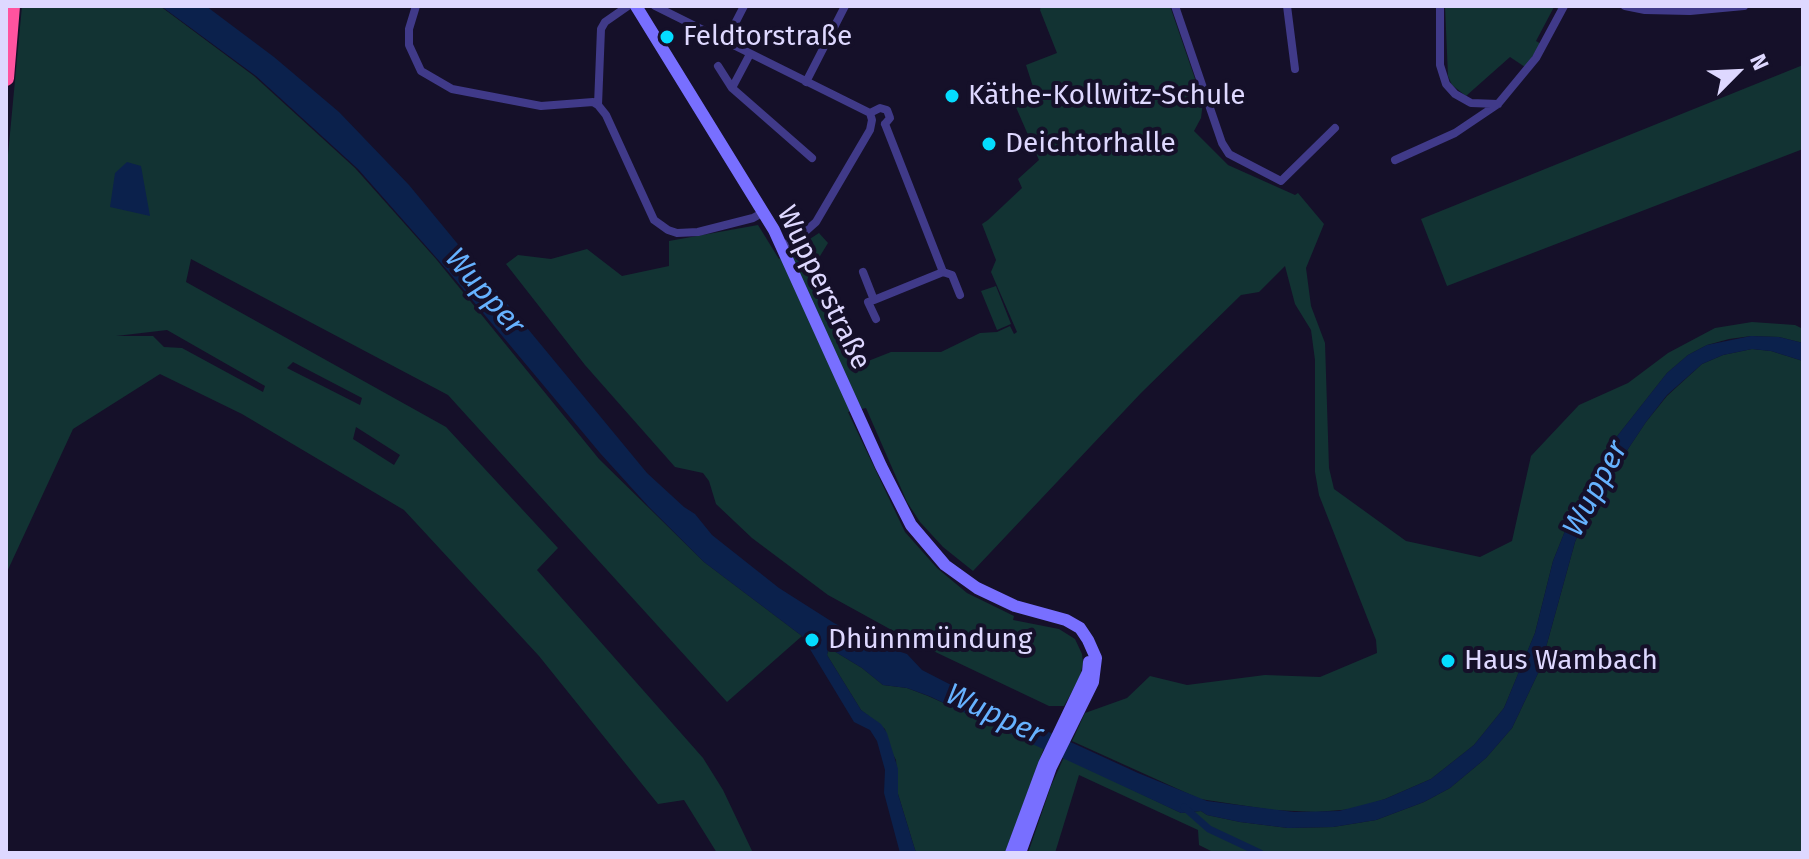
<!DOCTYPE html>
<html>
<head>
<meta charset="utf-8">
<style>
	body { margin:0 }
	#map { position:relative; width:1809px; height:859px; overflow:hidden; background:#151029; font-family:"Fira Sans",sans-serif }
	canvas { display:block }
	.frame { position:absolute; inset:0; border:8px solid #ded8ff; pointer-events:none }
	.north { position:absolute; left:1697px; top:32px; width:80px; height:80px; -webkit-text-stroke:6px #151029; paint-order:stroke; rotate:66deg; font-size:22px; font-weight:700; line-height:32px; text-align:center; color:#ded8ff }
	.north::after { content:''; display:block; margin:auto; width:28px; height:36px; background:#ded8ff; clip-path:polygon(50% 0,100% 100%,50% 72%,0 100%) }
</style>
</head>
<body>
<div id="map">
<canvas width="1809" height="859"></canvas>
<div class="frame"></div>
<div class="north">N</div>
</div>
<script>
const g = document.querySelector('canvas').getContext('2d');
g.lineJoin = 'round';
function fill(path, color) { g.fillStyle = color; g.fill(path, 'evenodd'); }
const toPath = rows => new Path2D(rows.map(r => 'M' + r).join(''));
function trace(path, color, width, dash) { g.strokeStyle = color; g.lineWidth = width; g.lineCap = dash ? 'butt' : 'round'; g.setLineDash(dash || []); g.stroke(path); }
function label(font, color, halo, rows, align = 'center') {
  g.font = font + ' "Fira Sans",sans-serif'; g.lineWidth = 8; g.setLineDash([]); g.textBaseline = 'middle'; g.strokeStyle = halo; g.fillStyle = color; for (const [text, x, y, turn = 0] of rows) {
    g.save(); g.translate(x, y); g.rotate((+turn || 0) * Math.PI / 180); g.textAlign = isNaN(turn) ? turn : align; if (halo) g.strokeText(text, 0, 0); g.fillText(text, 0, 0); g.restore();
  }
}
fill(toPath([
	[22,6,160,6,254,76,355,168,436,259,599,459,704,562,802,636,727,702,448,395,191,259,186,282,446,427,558,548,537,570,703,758,723,790,753,853,717,853,684,800,658,804,539,656,404,510,242,414,160,374,73,429,6,574,6,176],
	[167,330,265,386,263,392,182,348,164,347,153,336,116,336],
	[293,362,362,398,360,405,287,368],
	[356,427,400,455,394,465,353,439],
	[1041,6,1170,6,1203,102,1201,118,1194,131,1228,165,1295,195,1298,193,1324,224,1306,268,1311,306,1325,343,1329,468,1334,489,1406,541,1480,557,1512,541,1531,456,1579,405,1628,383,1668,353,1715,328,1752,322,1795,325,1803,329,1803,343,1779,337,1751,336,1729,339,1707,345,1688,355,1667,373,1611,444,1573,511,1553,561,1535,633,1504,708,1474,745,1431,779,1385,799,1354,809,1316,812,1273,810,1200,799,1072,741,1085,713,1127,698,1150,676,1187,685,1265,675,1320,677,1377,653,1376,640,1319,495,1315,472,1315,360,1311,330,1295,304,1285,266,1259,292,1241,295,1141,393,973,571,943,547,920,522,907,502,866,408,848,412,905,532,937,568,967,593,1014,616,1013,620,1059,629,1075,639,1082,654,1083,663,1080,677,1064,706,1049,706,908,639,828,595,752,538,716,504,709,481,703,473,675,467,585,365,506,264,518,255,551,259,587,249,622,276,669,266,669,241,758,225,779,259,819,233,828,243,809,274,853,367,891,352,941,352,980,333,997,332,1010,326,1014,334,1017,332,991,272,996,260,982,224,988,220,1022,188,1018,179,1039,160,1015,105,1035,93,1026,65,1057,53,1040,10],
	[1445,6,1560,6,1558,9,1554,7,1536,41,1541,44,1525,67,1510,57,1466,96,1452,85,1448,76],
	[1803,65,1803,149,1447,286,1421,219],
	[996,286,1011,324,997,330,981,291],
	[1752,349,1771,351,1803,361,1803,853,1215,853,1199,845,1198,830,1079,775,1055,853,1028,853,1051,786,1064,757,1181,813,1201,811,1207,815,1240,822,1288,828,1333,827,1376,820,1424,802,1450,788,1486,758,1512,728,1540,669,1575,542,1592,503,1646,422,1667,396,1702,364,1723,355],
	[828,651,834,651,862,668,883,685,907,688,928,696,1044,748,1005,853,916,853,898,794,896,760,889,747,885,729,861,710,827,655]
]), '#123333');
fill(toPath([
	[161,6,206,6,274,57,339,112,409,185,647,473,684,507,695,514,712,535,779,588,834,623,873,643,907,654,922,670,990,705,1138,773,1207,801,1294,812,1339,811,1385,799,1431,779,1474,745,1504,708,1535,633,1553,561,1573,511,1611,444,1667,373,1688,355,1707,345,1751,336,1779,337,1803,343,1803,361,1771,351,1752,349,1723,355,1702,364,1667,395,1646,422,1592,503,1575,542,1540,669,1512,728,1486,758,1450,788,1424,802,1376,820,1333,827,1288,828,1240,822,1207,815,1201,811,1181,813,929,696,907,688,883,685,862,668,834,651,828,651,827,655,861,710,881,724,887,733,898,769,898,794,916,853,900,853,884,793,885,770,877,741,870,730,854,722,802,636,704,562,648,506,600,453,448,271,358,169,256,76],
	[127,162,141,166,150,216,110,207,115,173]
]), '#0b214c');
trace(toPath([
	[1184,807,1209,829,1260,853]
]), '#0b214c', 7);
trace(toPath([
	[416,6,409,29,409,45,421,71,452,89,541,106,593,102,598,105],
	[628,6,605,22,601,29,598,105,606,115,654,220,668,230,677,233,698,232,753,218,762,213],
	[655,6,870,113,872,120,870,130,816,222,798,238,781,246],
	[1175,6,1222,143,1229,154,1281,181,1335,128],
	[1287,6,1295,69],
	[1440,6,1440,65,1446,84,1455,94,1471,103,1498,104],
	[1625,6,1645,10,1690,11,1744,6],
	[726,41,744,6],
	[750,54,732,88,812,158],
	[718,66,732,88],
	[806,82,845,6],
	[870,113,880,108,887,110,890,118,885,124],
	[1395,160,1455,133,1498,104,1536,58,1564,6],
	[863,272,874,300,943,272,885,124],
	[943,272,952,275,960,295],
	[874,300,868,302,876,319]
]), '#403a89', 8);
trace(toPath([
	[636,6,774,230,881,466,911,525,945,565,977,588,1015,606,1066,620,1080,628,1088,640,1096,658,1093,682,1051,767,1020,853],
	[1011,853,1044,764,1088,672,1089,662]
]), '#786fff', 12);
trace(toPath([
	[6,78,12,6]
]), '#ff539f', 16);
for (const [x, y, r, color] of [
	[667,37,8,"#04dcff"],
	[952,96,8,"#04dcff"],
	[989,144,8,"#04dcff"],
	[812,640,8,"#04dcff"],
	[1448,661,8,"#04dcff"]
]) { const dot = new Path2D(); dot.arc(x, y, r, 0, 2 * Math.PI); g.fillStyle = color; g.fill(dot); trace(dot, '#151029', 3); }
label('28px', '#ded8ff', '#151029', [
	["Feldtorstraße",683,37],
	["Käthe-Kollwitz-Schule",968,96],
	["Deichtorhalle",1005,144],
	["Dhünnmündung",828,640],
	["Haus Wambach",1464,661]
], 'left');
label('28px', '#ded8ff', '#151029', [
	["Wupperstraße",823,288,64]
]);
label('italic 30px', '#66b2ff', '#151029', [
	["Wupper",484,292,49],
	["Wupper",1596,489,-62],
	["Wupper",994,715,25]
]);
</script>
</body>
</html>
